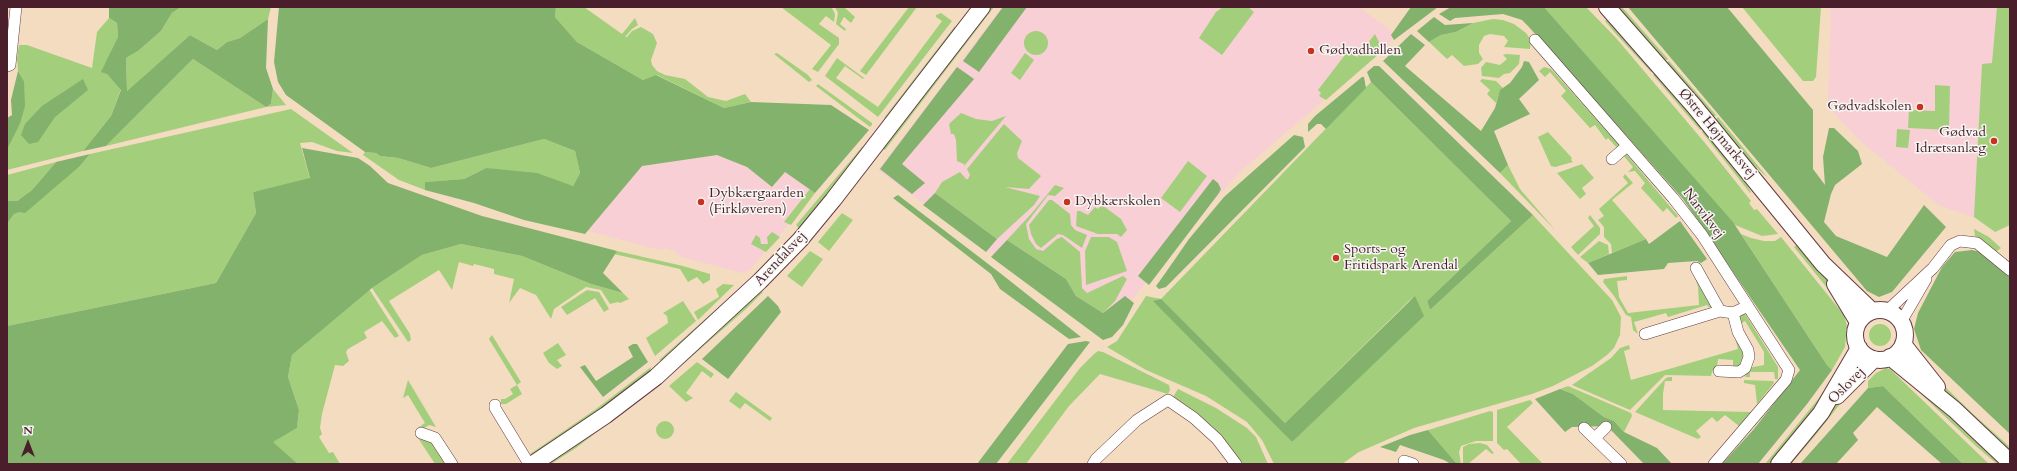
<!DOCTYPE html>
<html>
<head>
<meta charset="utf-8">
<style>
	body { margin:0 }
	#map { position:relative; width:2017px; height:471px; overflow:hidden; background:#f4dcc1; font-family:Cardo,serif }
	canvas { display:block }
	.frame { position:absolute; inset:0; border:8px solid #4a1f2b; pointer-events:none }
	.north { position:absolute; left:8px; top:423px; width:40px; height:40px; -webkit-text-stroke:3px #f6f6f2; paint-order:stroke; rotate:0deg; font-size:11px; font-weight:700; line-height:16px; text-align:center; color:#4a1f2b }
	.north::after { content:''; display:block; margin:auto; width:14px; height:18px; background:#4a1f2b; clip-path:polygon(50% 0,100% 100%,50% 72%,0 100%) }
</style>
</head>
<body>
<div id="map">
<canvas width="2017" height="471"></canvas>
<div class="frame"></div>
<div class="north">N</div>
</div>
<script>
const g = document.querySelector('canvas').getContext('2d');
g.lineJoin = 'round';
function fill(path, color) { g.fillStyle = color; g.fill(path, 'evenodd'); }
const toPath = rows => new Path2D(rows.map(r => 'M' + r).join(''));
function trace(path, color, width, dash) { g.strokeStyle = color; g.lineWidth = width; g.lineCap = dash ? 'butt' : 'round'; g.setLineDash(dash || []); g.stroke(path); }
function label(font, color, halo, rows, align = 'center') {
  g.font = font + ' Cardo,serif'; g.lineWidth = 3; g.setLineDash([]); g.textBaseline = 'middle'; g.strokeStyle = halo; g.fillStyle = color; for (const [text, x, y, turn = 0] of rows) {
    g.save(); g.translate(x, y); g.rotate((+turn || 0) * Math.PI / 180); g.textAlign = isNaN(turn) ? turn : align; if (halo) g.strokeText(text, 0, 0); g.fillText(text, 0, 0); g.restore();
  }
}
fill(toPath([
	[1002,7,1359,7,1394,33,1389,45,1242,170,1183,234,1129,304,1099,333,878,170],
	[1831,7,2010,7,2010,219,1974,217,1940,206,1859,140,1834,113,1828,101],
	[667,128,748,167,773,187,785,172,815,193,750,270,742,273,682,257,673,250,665,248,659,250,585,230]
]), '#f7cfd4');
fill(toPath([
	[181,7,271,7,268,19,240,38,227,42,217,50,190,35,127,91,126,58,138,51,161,31,172,13],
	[556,7,584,7,622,34,635,18,638,25,632,29,625,37,627,37,632,31,641,27,653,34,657,43,651,60,652,65,657,71,665,75,685,79,708,97,726,101,745,94,751,102,724,108,657,75,643,80,577,42,555,17],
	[781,7,832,8,835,14,834,22,826,16,819,24,839,38,839,44,818,72,812,69,831,45],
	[835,7,844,7,855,17,851,23,844,17,840,24,846,29,845,31,836,24,838,13],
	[909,7,917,7,866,75,860,71],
	[989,7,994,7,885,150,881,149],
	[1223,7,1248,7,1254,12,1222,55,1199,38,1216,12],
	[1544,7,1586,7,1616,38,1705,143,1751,201,1749,203,1754,210,1757,209,1778,234,1762,236,1735,225],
	[1622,7,1668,59,1665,61,1619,9],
	[1742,7,1821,7,1816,77,1813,81,1803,81],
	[1997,7,2010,7,2010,225,1995,232,1974,217,1982,64,1992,63],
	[941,13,952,21,878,117,825,76,837,58,864,78,863,79,845,66,836,78,878,107,942,21,936,17,936,15],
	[109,18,117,23,118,37,107,74,121,89,111,116,83,151,7,170,7,150,20,124,24,81,18,71,17,58,19,45,27,45,92,68,97,32],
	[1609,18,1654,70,1651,72,1616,34,1605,21],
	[1493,19,1503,20,1514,24,1526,33,1531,40,1530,49,1504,47,1508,41,1504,36,1490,34,1484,36,1479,45,1479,53,1483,59,1478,64,1464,66,1452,55,1447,59,1429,42,1441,35,1456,32,1473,23],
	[955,26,955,31,889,117,884,118],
	'1024 43a12 12 0 1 1 24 0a12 12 0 1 1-24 0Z',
	[1375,34,1379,42,1380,53,1326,100,1319,96,1321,93,1318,90,1348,51,1357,57],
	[777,53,808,75,812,80,809,82,774,54],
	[1025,53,1034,60,1020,80,1011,73],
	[1506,54,1520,55,1519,64,1510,73,1504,74,1499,78,1482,76,1481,68,1486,62,1500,65,1507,59,1503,55],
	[193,59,266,107,271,104,273,89,286,105,266,107,106,146],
	[1669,61,1716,115,1713,118,1666,63],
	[1544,67,1551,69,1621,147,1618,149,1608,138,1606,140,1595,125,1590,128,1561,96,1566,91,1550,72,1545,77,1539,71],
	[1656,72,1703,127,1700,130,1653,75],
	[1482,79,1496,81,1503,88,1500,91,1496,103,1487,94,1490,90,1480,81],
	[1371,82,1511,221,1427,301,1430,310,1533,215,1612,300,1621,317,1620,335,1614,348,1607,355,1592,366,1553,386,1532,394,1414,428,1359,452,1342,464,1274,464,1262,440,1247,422,1206,396,1146,370,1107,347,1117,341,1146,296,1161,299],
	[1414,296,1292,442,1161,300,1285,423],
	[818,84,872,123,872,125,870,127,816,86],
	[1935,85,1950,86,1949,130,1908,128,1909,110,1935,111],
	[291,109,353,153,337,151,312,142,300,143,310,179,253,192,256,213,216,283,7,326,7,224,14,214,80,166,90,154],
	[961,113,976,119,992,121,1006,116,964,166,964,164,957,161,956,140,954,134,951,134,949,124],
	[1718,117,1768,178,1746,158,1715,120],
	[1004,124,1022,141,1017,153,1018,158,1041,176,1029,189,1005,187,1040,196,1034,205,997,239,935,193,942,182,960,172,966,179,968,179,970,175,967,169],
	[1705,129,1737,170,1751,192,1750,193,1702,132],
	[1897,129,1910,130,1908,148,1896,147],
	[1548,132,1572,158,1571,160,1573,162,1555,167,1551,166,1538,137],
	[544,139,575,151,580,173,573,186,486,168,464,179,426,182,425,190,399,180,363,155,365,152,376,153,380,156,398,158,431,168],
	[862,147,865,148,799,228,796,225],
	[1626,154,1678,216,1676,218,1667,208,1663,212,1641,188,1645,183,1635,171,1628,172,1633,167,1623,155],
	[1188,161,1207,176,1180,212,1161,198],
	[56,162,32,190,17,201,7,201,7,175],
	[1582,164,1594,178,1582,188,1586,194,1580,199,1557,173],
	[1508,165,1520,189,1556,231,1500,173],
	[1625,174,1633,183,1612,200,1646,239,1612,253,1611,244,1604,237,1604,227,1598,220,1604,216,1599,209,1628,183,1623,177],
	[1055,185,1064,188,1055,196,1048,195,1026,224,1029,239,1036,249,1043,251,1057,239,1062,237,1080,252,1082,288,1087,293,1123,276,1127,279,1115,301,1103,313,1076,296,1066,279,1007,240,1032,213],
	[810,189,815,193,791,225,784,222],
	[1049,200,1052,200,1070,214,1071,225,1075,230,1087,235,1082,248,1063,235,1058,234,1041,248,1036,244,1031,234,1029,225],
	[1102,205,1121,219,1127,230,1121,237,1117,234,1098,234,1076,226,1077,211,1080,211,1088,215,1095,207,1098,209],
	[842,213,853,220,829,251,818,242],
	[1590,215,1600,228,1600,234,1578,255,1571,247,1594,226,1588,218],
	[1974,229,1989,237,2001,248,1997,251,1993,251,1975,236],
	[772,232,780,237,766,252,751,244,756,235,760,238,761,244,768,244,767,237],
	[1741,234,1751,238,1764,241,1775,241,1781,237,1844,315,1847,326,1845,347,1832,370,1827,365],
	[1091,237,1109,237,1117,242,1127,271,1086,285,1085,251],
	[1599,241,1608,245,1609,254,1588,263,1580,257],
	[461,244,522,256,591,284,623,293,629,299,620,303,618,302,610,304,601,290,586,287,554,309,551,319,536,295,520,288,509,303,514,279,494,274,494,269,474,264,473,266,459,262,452,290,439,270,389,301,410,334,411,340,408,342,372,288,422,255],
	[1798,244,1833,286,1832,294,1794,247],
	[617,251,683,266,710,274,710,280,703,284,697,277,688,282,680,269,614,254],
	[810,251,823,259,802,287,787,276],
	[1694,274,1712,305,1710,308,1707,305,1668,317,1666,313,1634,322,1638,334,1633,330,1631,317,1626,315,1614,296,1603,282,1604,279,1627,276,1627,280,1617,281,1619,297,1628,313,1699,305,1698,287],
	[723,284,734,285,698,320,694,312,719,297,716,289],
	[369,289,399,336,395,338,382,321,364,332,367,338,348,349,346,352,349,361,343,366,335,365,322,414,320,428,322,434,319,437,329,453,333,452,340,464,298,464,272,442,297,428,299,410,288,377,292,355],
	[587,290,599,292,609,309,604,312,595,298,567,315,561,307],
	[738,290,739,294,663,361,659,360],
	[760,290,763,292,746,309,667,378],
	[683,301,696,321,655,356,646,338,668,323,667,316,663,313],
	[1744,312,1778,367,1778,379,1775,379,1774,372,1750,372,1750,377,1745,377,1748,368,1764,365,1764,352,1745,321,1740,324,1740,316],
	'1869 335a11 11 0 1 1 22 0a11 11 0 1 1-22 0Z',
	[492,335,521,382,517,385,522,394,506,404,501,404,501,399,505,399,513,394,510,389,517,385,489,339],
	[1735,338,1745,355,1742,367,1733,367,1733,360,1718,359,1717,368,1712,372,1711,376,1665,375,1630,410,1572,385,1611,358,1620,348,1629,345,1630,349,1624,351,1631,380,1738,349],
	[558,343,566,355,557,360,562,366,557,369,549,363,543,353],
	[1098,351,1103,352,1169,385,1170,390,1168,394,1100,374,1069,406,1026,464,1007,464,1080,368,1094,354],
	[1848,353,1825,398,1771,464,1765,464,1819,398],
	[697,362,714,374,711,378,702,371,686,393,693,398,686,402,669,386],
	[651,367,650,371,633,386,595,414,533,455,530,454,596,409],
	[1886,368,1890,369,1989,464,1963,464,1883,386,1868,388,1868,381,1876,373],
	[1900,371,2003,464,1997,464,1977,447,1899,373],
	[1930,372,1973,414,2010,447,2010,453,1952,399,1928,374],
	[1669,377,1672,377,1672,381,1665,381,1663,394,1663,410,1751,412,1739,426,1725,415,1717,422,1712,417,1696,431,1701,437,1698,439,1635,412,1666,378],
	[408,380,436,427,429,425,421,430,419,427,425,423,408,395,403,398],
	[1744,380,1773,381,1774,383,1757,404,1755,385,1744,383],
	[657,386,576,448,551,464,544,464],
	[1568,386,1631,413,1632,416,1624,432,1614,421,1604,417,1573,394,1560,389],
	[1178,389,1216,408,1247,428,1256,437,1268,464,1242,464,1173,397],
	[1846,391,1844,399,1814,437,1791,464,1787,464],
	[736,392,772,418,770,421,745,403,740,409,729,401],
	[1530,400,1533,403,1507,427,1543,464,1521,464,1507,449,1504,450,1497,443,1497,410],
	[1490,411,1493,412,1493,441,1476,441,1461,446,1459,452,1461,464,1457,464,1428,430],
	'656 430a9 9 0 1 1 18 0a9 9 0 1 1-18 0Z',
	[418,438,431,441,446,464,435,464],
	[1480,443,1487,445,1494,453,1492,454,1486,449,1468,464,1463,464,1463,447,1469,444]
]), '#a3cf7c');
fill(toPath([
	[109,7,181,7,172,13,161,31,138,51,126,58,127,91,190,35,217,50,227,42,240,38,268,19,266,68,273,89,271,104,266,107,193,59,106,146,83,151,111,116,121,90,107,74,101,72,118,37,117,23,109,18],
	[279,7,556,7,555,17,577,42,643,80,656,75,724,108,751,102,831,105,869,130,815,193,785,172,772,187,747,167,717,155,642,166,585,234,524,220,474,203,425,190,425,182,464,179,486,168,537,173,573,186,580,173,575,151,544,139,431,168,398,158,380,156,376,153,365,152,286,95,278,82,274,62],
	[1003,7,1027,7,979,72,963,61],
	[1411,7,1438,7,1394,40,1391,35],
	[1451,7,1544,7,1733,222,1827,365,1832,370,1807,404,1758,464,1722,464,1754,429,1800,370,1683,199,1528,26,1522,20,1503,14,1455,18,1450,21,1439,14],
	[1628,7,1727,7,1813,110,1813,169,1825,185,1823,157,1829,128,1834,128,1858,151,1862,164,1835,185,1831,194,1824,222,1836,236,1887,257,1924,205,1946,227,1892,292,1879,297,1867,291],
	[1434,17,1445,25,1473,23,1456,32,1441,35,1429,42,1417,31],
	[1411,34,1425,45,1405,66,1481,131,1495,108,1500,90,1510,83,1522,67,1524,61,1529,62,1539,80,1519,99,1530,114,1494,131,1508,165,1500,173,1383,61],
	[1374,66,1379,66,1533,215,1430,310,1427,301,1511,221,1371,82,1367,72],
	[957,67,974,79,902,164,925,183,912,194,880,169],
	[18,71,24,81,25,106,20,124,7,150,7,118,12,115,11,100],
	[1362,77,1364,77,1366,88,1326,129,1321,124,1317,124,1308,132,1308,124,1315,116],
	[83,79,88,90,55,117,38,142,29,144,21,135,25,124,42,106],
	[1294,135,1303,137,1305,147,1166,287,1159,289,1156,286,1164,275,1189,239,1224,197],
	[302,148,358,158,370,166,388,183,482,216,617,251,603,273,623,293,591,284,522,256,461,244,422,255,372,288,292,355,288,377,299,410,297,428,273,442,298,464,7,464,7,326,216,283,256,213,253,192,310,178],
	[90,154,80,166,25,213,19,212,14,214,7,224,7,201,17,201,32,190,56,162],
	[1213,179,1218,183,1221,189,1219,193,1149,285,1138,276],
	[935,193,997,239,986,252,923,205],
	[898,195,1000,273,1081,337,1069,339,1000,289,991,274,893,198],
	[1680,221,1707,259,1701,263,1697,261,1668,263,1664,269,1598,275,1588,263,1646,239,1649,244],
	[1007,240,1066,279,1076,296,1103,313,1125,296,1134,303,1123,325,1112,337,1103,340,991,257],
	[1972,250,1981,252,2010,276,2010,434,1921,350,1914,329,1918,313,1942,267,1955,252],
	[768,296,778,306,781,312,728,379,702,359],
	[1415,296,1424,316,1292,442,1153,301,1161,299,1285,423],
	[1086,341,1090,342,996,464,977,464,1068,344],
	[633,344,637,344,648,362,603,397,580,367,585,365,596,381,633,357,628,347],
	[1883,386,1963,464,1942,464,1877,407,1853,433,1858,440,1836,464,1800,464,1868,388],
	[1560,389,1573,394,1604,417,1614,421,1624,432,1657,448,1672,464,1644,464,1607,426,1572,427,1565,432,1535,399],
	[1428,430,1457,464,1451,464,1444,460,1400,445,1396,452,1380,447,1410,435]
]), '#82b26c');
const street = toPath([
	[1535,40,1673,198,1702,235,1789,370,1786,380,1714,464],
	[7,66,10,65,16,7],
	[1612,159,1627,146],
	[1696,268,1720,311,1733,313,1748,306],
	[1887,311,1933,268,1951,245,1960,241,1977,243,2010,270],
	[1901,322,1926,279],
	[1645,334,1720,311],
	[1719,371,1739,372,1745,368,1749,357,1748,350,1738,332,1733,313],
	[495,405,495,408,529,464],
	[1584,428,1621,464],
	[421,433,435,438,452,464],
	[1595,438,1606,427],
	[1404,461,1413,464],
	[1093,464,1096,459,1137,420,1168,400,1194,418,1217,439,1236,464]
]);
const secondary = toPath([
	[1607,7,1694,106,1823,264,1872,311],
	[1835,284,1858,322],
	'1855 335a25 25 0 1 1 50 0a25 25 0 1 1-50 0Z',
	[1903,344,1937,387],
	[1890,357,1955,410,2010,462],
	[1837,396,1874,359],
	[533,464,606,415,656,377,760,281,800,240,833,200,982,7],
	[1779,464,1821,413,1859,348]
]);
trace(street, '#643b42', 12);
trace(secondary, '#643b42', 18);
trace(street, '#fff', 11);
trace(secondary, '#fff', 16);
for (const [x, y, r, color] of [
	[1311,51,4,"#c8321e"],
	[1920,107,4,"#c8321e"],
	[1994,141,4,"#c8321e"],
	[701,202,4,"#c8321e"],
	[1067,202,4,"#c8321e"],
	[1336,258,4,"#c8321e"]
]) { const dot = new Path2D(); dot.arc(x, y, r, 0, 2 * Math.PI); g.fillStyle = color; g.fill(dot); trace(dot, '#f6f6f2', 1.5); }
label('14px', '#4a1f2b', '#f6f6f2', [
	["Gødvadhallen",1319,51],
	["Gødvadskolen",1912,107,"right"],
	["Gødvad",1986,133,"right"],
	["Idrætsanlæg",1986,149,"right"],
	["Dybkærgaarden",709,194],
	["(Firkløveren)",709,210],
	["Dybkærskolen",1075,202],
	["Sports- og",1344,250],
	["Fritidspark Arendal",1344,266]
], 'left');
label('14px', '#4a1f2b', '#f6f6f2', [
	["Østre Højmarksvej",1717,134,50],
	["Narvikvej",1703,214,53],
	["Arendalsvej",781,259,-47],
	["Oslovej",1847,386,-45]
]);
</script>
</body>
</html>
